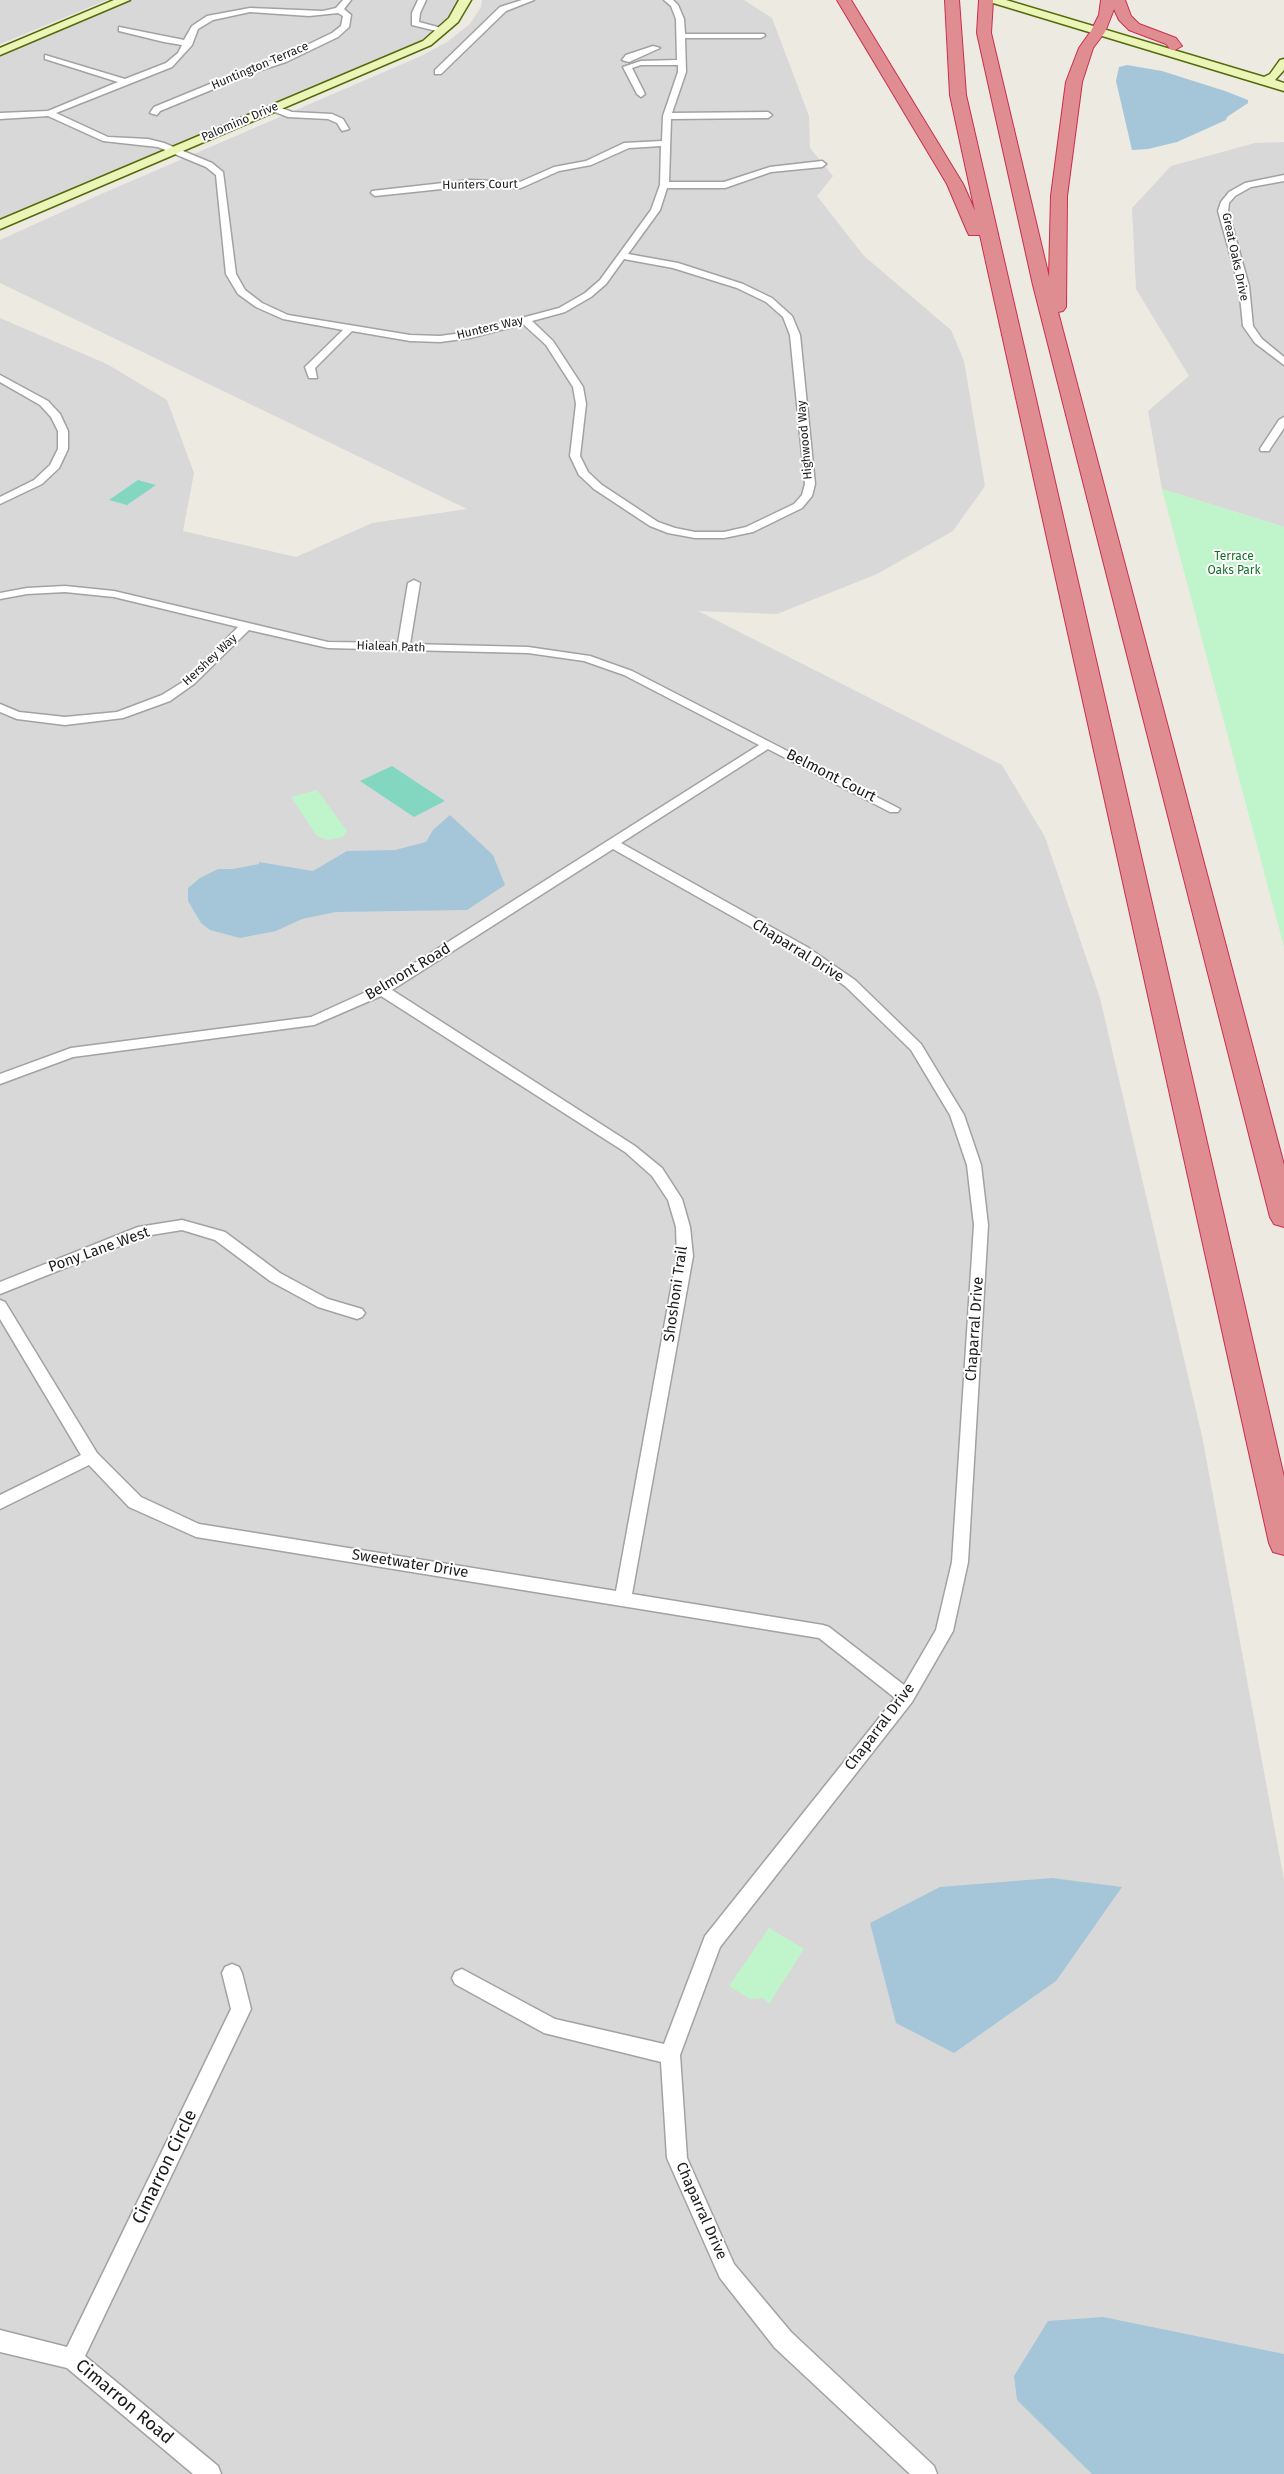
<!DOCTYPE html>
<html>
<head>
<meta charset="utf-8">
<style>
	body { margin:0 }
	canvas { display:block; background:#eceae1 }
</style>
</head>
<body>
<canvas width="1284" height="2474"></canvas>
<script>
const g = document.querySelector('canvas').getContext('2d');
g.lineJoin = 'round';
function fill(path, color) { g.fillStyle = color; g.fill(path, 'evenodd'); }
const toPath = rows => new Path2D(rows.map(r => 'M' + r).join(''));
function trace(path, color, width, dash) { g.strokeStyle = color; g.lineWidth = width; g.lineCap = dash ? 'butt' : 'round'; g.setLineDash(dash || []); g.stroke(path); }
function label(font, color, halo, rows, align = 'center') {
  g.font = font + ' "Fira Sans",sans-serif'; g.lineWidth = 4; g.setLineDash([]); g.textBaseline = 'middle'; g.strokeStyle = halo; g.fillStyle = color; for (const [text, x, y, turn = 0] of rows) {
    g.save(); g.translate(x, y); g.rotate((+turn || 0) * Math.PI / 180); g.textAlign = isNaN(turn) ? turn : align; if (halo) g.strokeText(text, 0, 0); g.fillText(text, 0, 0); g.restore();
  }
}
fill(toPath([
	[0,0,107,0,0,44],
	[124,0,465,0,427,43,0,225,0,52],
	[482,0,744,0,772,18,809,116,810,148,833,176,817,196,864,256,951,330,964,361,985,486,953,531,877,574,777,614,698,611,1002,765,1045,837,1100,998,1202,1436,1284,1880,1284,2474,0,2474,0,318,107,364,167,400,194,473,183,531,296,557,372,523,467,509,0,283,0,240,99,195,421,56,447,42,470,24,481,7],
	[1284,142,1284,527,1162,489,1148,411,1189,376,1136,289,1132,208,1171,166,1255,143]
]), '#d9d8d8');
fill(toPath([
	[1162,489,1284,527,1284,947],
	[317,790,347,831,343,837,328,840,317,836,291,797],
	[769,1928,804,1949,769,2004,763,1998,750,1999,729,1986]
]), '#c0f5cb');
fill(toPath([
	[138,480,156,485,127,505,109,500],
	[392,766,445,801,414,817,360,781]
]), '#83d7c1');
fill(toPath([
	[1127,65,1162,71,1225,91,1248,100,1248,103,1227,117,1226,120,1177,142,1148,149,1132,150,1116,81,1119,67],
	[450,815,493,855,505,885,467,910,336,912,302,919,276,931,240,938,210,930,201,923,188,901,188,888,200,878,218,869,233,869,259,864,259,862,313,871,347,851,395,850,426,842,433,830],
	[1052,1878,1122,1887,1056,1981,954,2053,896,2023,870,1923,940,1887],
	[1103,2317,1284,2354,1284,2474,1092,2474,1017,2400,1014,2376,1048,2321]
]), '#a4c6d8');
const street = toPath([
	[343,0,351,0,344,9,351,15,349,27,338,37,286,62,255,72,160,111,157,115,150,113,154,107,249,68,280,58,332,33,341,26,343,16,338,13,309,16,250,12,213,20,198,29,192,45,172,67,56,113,108,137,148,139,164,143,212,163,223,172,236,274,245,290,262,303,288,315,410,335,440,336,469,332,559,308,585,293,600,280,651,210,660,185,661,146,629,148,591,165,559,171,521,188,470,186,375,196,371,193,372,191,470,180,520,182,554,167,586,161,624,143,662,141,663,116,678,72,678,65,641,65,632,68,645,94,641,97,637,94,623,67,641,61,677,60,676,19,671,6,664,0,673,0,678,5,684,19,685,34,764,34,765,36,761,38,685,38,686,72,672,113,768,112,772,115,768,118,671,119,669,182,724,182,770,167,822,161,826,164,822,167,771,172,725,188,667,188,660,210,628,254,678,263,743,284,772,298,792,316,800,335,815,484,812,496,802,508,753,532,724,538,695,538,668,533,650,526,594,489,579,475,570,456,576,404,573,387,546,345,523,324,470,338,440,342,410,341,352,331,315,368,317,378,309,378,305,367,343,330,283,319,256,307,238,294,226,274,216,175,206,167,158,147,103,141,48,116,0,119,0,113,48,111,118,82,45,59,45,55,125,79,166,63,178,53,182,45,164,42,119,31,119,27,184,40,192,26,207,16,250,8,323,11,336,8,343,0],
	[624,259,673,268,737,288,766,302,783,317,790,335,805,484,802,495,794,504,746,527,724,532,695,532,675,528,658,522,602,485,588,472,580,456,586,404,583,387,553,341,532,321,565,312,591,297,606,284,624,259],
	[418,0,426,0,420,13,419,22,445,29,445,33,412,25,412,13,418,0],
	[522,0,534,0,506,11,441,74,435,74,435,70,500,7,522,0],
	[653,46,660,48,629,62,622,60,626,55,653,46],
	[273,105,292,112,332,114,343,119,349,129,342,131,337,123,328,119,288,117,270,110,270,106,273,105],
	[1284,175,1284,181,1251,187,1235,196,1229,203,1228,211,1249,286,1253,326,1262,339,1284,357,1284,365,1255,343,1243,326,1239,286,1218,211,1221,202,1229,192,1245,183,1284,175],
	[0,375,48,401,60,414,68,431,68,449,59,468,42,484,0,504,0,497,34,480,50,465,58,449,58,431,51,417,40,405,0,382,0,375],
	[1284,417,1284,428,1270,449,1269,451,1261,451,1260,449,1279,420,1284,417],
	[414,580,420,583,410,644,528,647,590,656,632,671,900,809,898,812,890,812,768,749,621,843,807,947,855,980,921,1044,964,1115,981,1165,988,1225,968,1562,953,1631,912,1702,720,1947,680,2055,687,2158,734,2264,791,2332,934,2466,937,2474,910,2474,775,2348,720,2278,667,2158,661,2062,544,2033,455,1984,452,1978,455,1972,462,1969,555,2019,664,2044,705,1936,895,1698,819,1638,196,1537,129,1507,89,1465,0,1509,0,1495,81,1455,0,1319,0,1300,5,1302,97,1453,141,1497,199,1524,616,1591,677,1256,676,1227,668,1200,652,1176,625,1152,381,996,314,1025,73,1057,0,1084,0,1074,71,1048,311,1017,377,987,759,745,624,675,584,661,528,653,328,648,249,630,194,684,170,701,123,718,65,725,17,719,0,712,0,704,19,712,65,717,117,712,162,695,186,680,238,627,114,597,65,592,27,594,0,599,0,593,27,588,65,586,114,591,328,642,398,643,408,583,414,580],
	[613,849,797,953,845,986,911,1050,950,1115,967,1165,974,1225,952,1562,936,1630,904,1685,829,1627,823,1625,632,1594,693,1256,690,1227,682,1199,662,1168,635,1146,392,990,613,849],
	[182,1220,225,1232,280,1273,328,1299,362,1309,365,1313,362,1317,357,1319,318,1307,270,1281,215,1240,182,1230,145,1236,0,1294,0,1282,138,1227,182,1220],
	[232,1964,239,1967,242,1973,251,2009,85,2356,218,2466,221,2474,193,2474,67,2368,0,2352,0,2330,67,2347,231,2009,222,1973,225,1967,232,1964]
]);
const secondary = toPath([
	[114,0,130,0,0,55,0,48,114,0],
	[459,0,471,0,458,22,431,45,0,229,0,220,423,41,449,18,459,0],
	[988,0,1006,0,1264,77,1270,74,1280,60,1284,59,1284,70,1275,80,1284,83,1284,91,990,2,988,0]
]);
const highway = toPath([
	[837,0,851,0,963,184,975,211,950,95,945,0,959,0,966,95,1284,1477,1284,1555,1273,1552,1269,1543,980,235,969,235,967,231,947,184,837,0],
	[979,0,993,0,991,33,1049,277,1051,196,1066,82,1079,48,1091,31,1099,15,1101,0,1125,0,1131,16,1139,24,1176,38,1182,46,1175,50,1170,49,1166,44,1129,30,1119,20,1114,9,1105,32,1093,48,1082,82,1067,196,1066,307,1063,311,1058,312,1284,1165,1284,1227,1274,1224,1270,1217,1033,285,977,33,979,0]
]);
trace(street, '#a2a2a2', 3);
trace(secondary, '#546a0b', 3);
trace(highway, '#cb2e50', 2);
fill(street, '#fff');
fill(secondary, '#eaf5b7');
fill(highway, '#e08d92');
label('12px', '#1b1b1b', '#fff', [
	["Huntington Terrace",260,66,-23],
	["Palomino Drive",240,122,-23],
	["Hunters Court",480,185,-1],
	["Great Oaks Drive",1235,257,78],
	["Hunters Way",490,328,-13],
	["Highwood Way",805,440,-95],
	["Hialeah Path",391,647,2],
	["Hershey Way",210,660,-43]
]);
label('12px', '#127125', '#fff', [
	["Terrace",1234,557],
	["Oaks Park",1234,571]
]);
label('15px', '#1b1b1b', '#fff', [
	["Belmont Court",831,776,27],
	["Chaparral Drive",798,951,32],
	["Belmont Road",408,972,-31],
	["Pony Lane West",99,1250,-20],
	["Shoshoni Trail",676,1294,-82],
	["Chaparral Drive",975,1329,-86],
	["Sweetwater Drive",410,1564,9],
	["Chaparral Drive",880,1727,-53],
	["Chaparral Drive",701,2211,66]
]);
label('18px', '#1b1b1b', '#fff', [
	["Cimarron Circle",165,2167,-64],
	["Cimarron Road",124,2402,40]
]);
</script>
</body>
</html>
